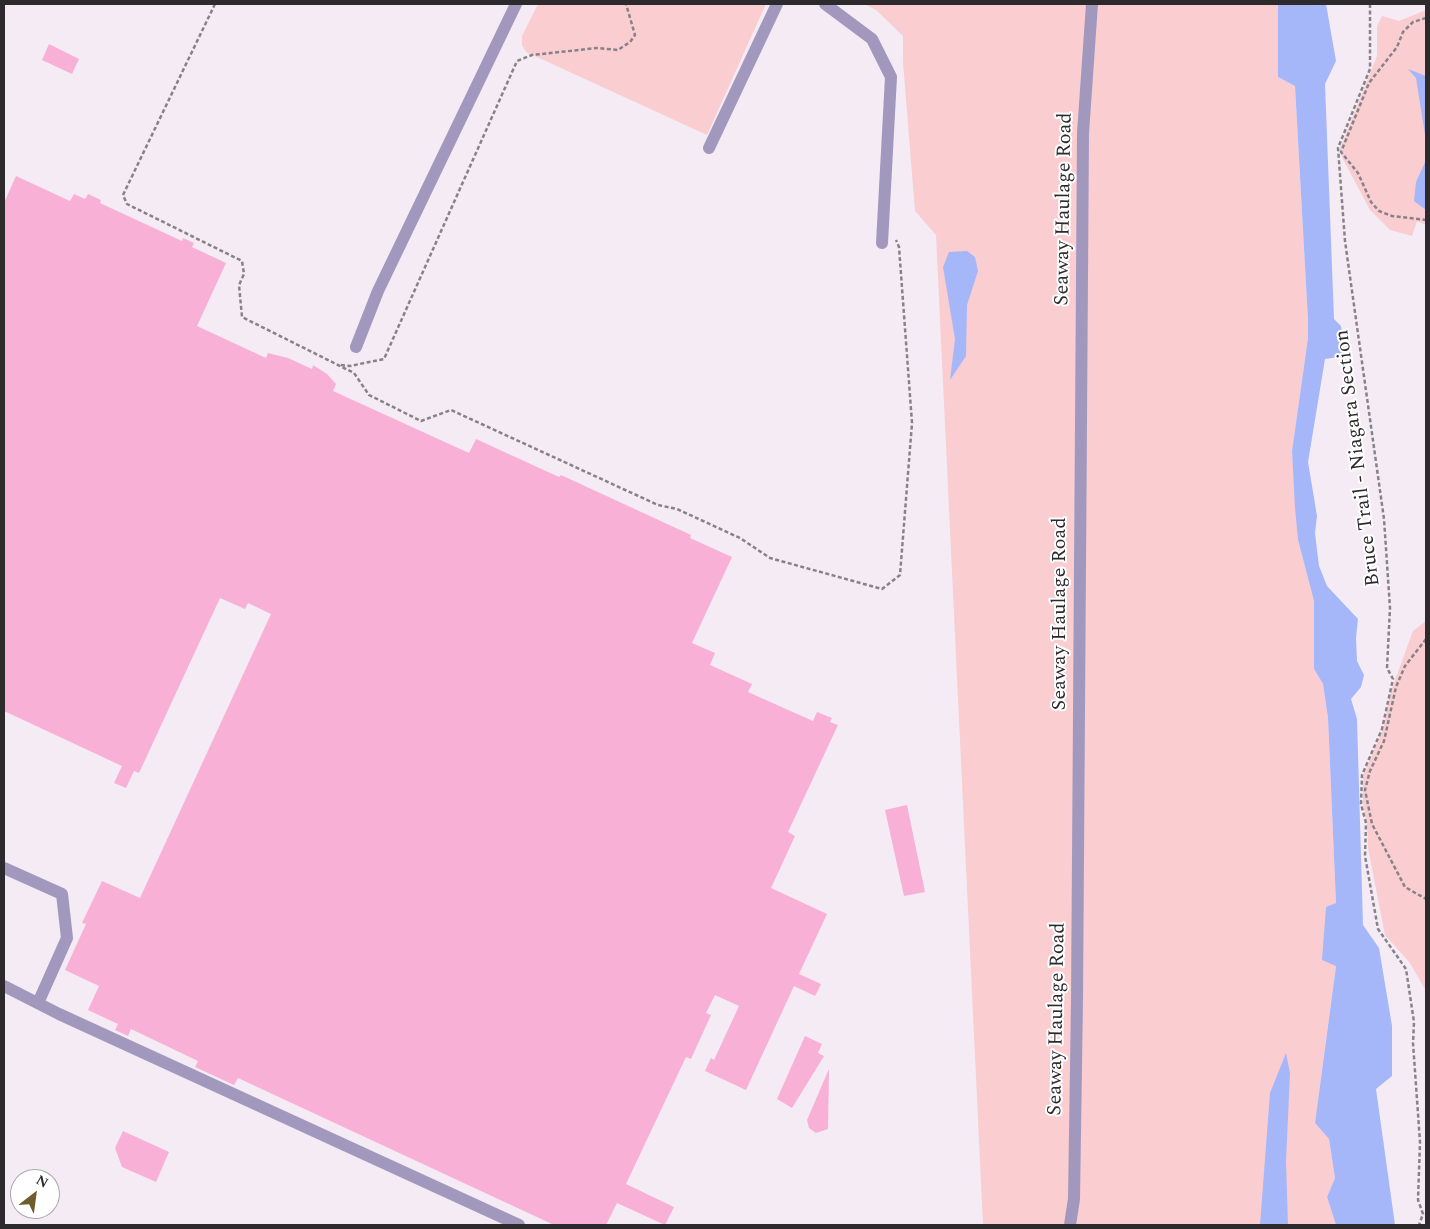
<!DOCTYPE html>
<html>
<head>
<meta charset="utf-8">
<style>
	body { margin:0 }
	#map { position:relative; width:1430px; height:1229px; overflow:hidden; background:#f4ebf5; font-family:Spectral,serif }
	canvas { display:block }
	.frame { position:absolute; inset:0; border:5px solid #2d2a2e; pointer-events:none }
	.north { position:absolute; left:10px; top:1169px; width:50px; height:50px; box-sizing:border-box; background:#fff; border:1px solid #abaaab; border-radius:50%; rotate:30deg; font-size:14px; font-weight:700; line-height:20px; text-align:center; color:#2d2a2e }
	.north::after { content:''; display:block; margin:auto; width:18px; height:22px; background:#705b2a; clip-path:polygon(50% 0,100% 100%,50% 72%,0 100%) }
</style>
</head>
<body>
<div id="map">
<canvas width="1430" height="1229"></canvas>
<div class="frame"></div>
<div class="north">N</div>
</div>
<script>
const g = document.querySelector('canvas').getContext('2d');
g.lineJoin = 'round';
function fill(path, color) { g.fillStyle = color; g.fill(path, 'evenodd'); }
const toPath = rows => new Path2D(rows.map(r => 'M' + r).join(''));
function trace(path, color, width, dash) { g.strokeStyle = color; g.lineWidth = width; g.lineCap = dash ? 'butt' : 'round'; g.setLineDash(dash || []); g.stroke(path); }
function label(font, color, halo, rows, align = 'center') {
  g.font = font + ' Spectral,serif'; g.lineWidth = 4; g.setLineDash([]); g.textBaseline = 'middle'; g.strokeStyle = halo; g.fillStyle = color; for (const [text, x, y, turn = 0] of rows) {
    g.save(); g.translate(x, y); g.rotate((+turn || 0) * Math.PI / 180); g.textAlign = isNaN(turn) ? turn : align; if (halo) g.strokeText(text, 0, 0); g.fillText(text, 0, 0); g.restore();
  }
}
fill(toPath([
	[538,4,766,4,707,135,526,52,522,45,522,36],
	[864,4,1278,4,1278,77,1295,86,1308,320,1308,338,1292,451,1298,540,1314,601,1314,669,1323,684,1328,718,1336,903,1336,965,1315,1123,1329,1139,1335,1178,1327,1197,1336,1225,983,1225,936,235,915,211,903,62,903,36,876,10],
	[1426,10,1426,228,1426,225,1417,221,1412,236,1390,230,1370,210,1343,159,1340,149,1377,56,1377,26,1382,16,1399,21],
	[1426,621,1426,991,1410,963,1385,935,1368,848,1367,823,1363,804,1363,776,1383,730,1391,691,1413,631]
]), '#facdd1');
fill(toPath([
	[1278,4,1326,4,1336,61,1325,84,1334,319,1341,326,1345,356,1325,359,1308,462,1317,516,1315,533,1319,566,1327,586,1358,619,1356,638,1357,661,1364,675,1361,687,1351,699,1357,719,1363,925,1379,948,1392,1026,1392,1076,1376,1089,1395,1225,1336,1225,1327,1197,1335,1178,1329,1139,1315,1123,1336,966,1322,960,1326,907,1336,903,1328,718,1323,684,1314,669,1314,601,1298,540,1295,508,1292,451,1308,338,1308,320,1295,86,1278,77],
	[1408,69,1426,76,1426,141,1416,78],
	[1426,160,1426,210,1414,201,1416,182],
	[967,251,975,257,978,271,967,305,966,356,950,380,955,339,943,267,949,252],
	[1286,1053,1290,1073,1286,1161,1288,1225,1260,1225,1270,1093]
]), '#a5b7f9');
fill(toPath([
	[49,44,79,59,72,74,42,60],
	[16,176,70,201,74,194,85,199,88,194,101,200,100,203,182,241,183,238,194,243,192,247,226,263,197,326,266,358,268,353,288,358,312,369,313,365,327,374,336,384,333,391,469,453,476,439,559,477,561,475,691,535,690,538,732,557,692,643,715,653,710,665,752,684,748,692,813,721,817,712,832,718,830,722,838,725,788,832,795,836,771,888,827,914,799,974,821,984,815,996,794,986,746,1090,705,1071,711,1058,714,1060,739,1006,715,995,706,1013,711,1015,691,1059,686,1057,626,1184,674,1207,665,1225,617,1203,606,1225,554,1225,238,1078,234,1085,195,1067,198,1061,131,1029,128,1036,115,1030,118,1024,88,1010,99,986,65,970,86,924,82,923,102,881,140,898,271,614,248,603,245,609,220,598,139,773,134,771,126,788,114,783,122,766,4,711,4,203],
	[907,805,925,892,904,896,885,810],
	[805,1036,822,1044,818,1053,824,1056,792,1108,777,1099],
	[829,1069,828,1129,816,1133,809,1128,807,1120],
	[123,1131,169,1152,156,1182,122,1167,115,1148]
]), '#f8b0d6');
trace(toPath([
	[215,4,123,195,127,204,242,261,244,274,239,285,242,317,354,373,369,395,421,421,451,410,658,505,677,509,740,538,770,558,882,589,900,575,912,423,899,247,896,240],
	[1370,4,1370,69,1338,148,1345,241,1384,519,1390,608,1387,668,1393,679,1382,729,1362,775,1361,804,1366,823,1365,856,1378,929,1406,969,1414,1022,1413,1043,1420,1142,1418,1200,1423,1214,1419,1225],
	[1426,18,1413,22,1403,32,1397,47,1369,83,1341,152,1358,173,1371,202,1379,211,1392,216,1426,220],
	[341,365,350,366,384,359,517,61,532,55,597,48,618,50,630,42,635,35,626,4],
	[1426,639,1405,666,1396,687,1384,741,1370,771,1365,790,1372,824,1405,887,1426,899]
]), '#878288', 2.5, [4, 2.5]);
trace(toPath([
	[825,4,872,39,891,77,882,243],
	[709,148,777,4],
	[356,347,378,291,516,4],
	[4,868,62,894,67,938,38,1003],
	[4,986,59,1014,519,1225],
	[1070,1225,1074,1199,1077,1000,1083,133,1092,4]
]), '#a298bd', 12);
label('20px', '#2d2a2e', '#fff', [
	["Seaway Haulage Road",1065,209,-89],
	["Bruce Trail - Niagara Section",1359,458,-97],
	["Seaway Haulage Road",1061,614,-90],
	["Seaway Haulage Road",1058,1019,-89]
]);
</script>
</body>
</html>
